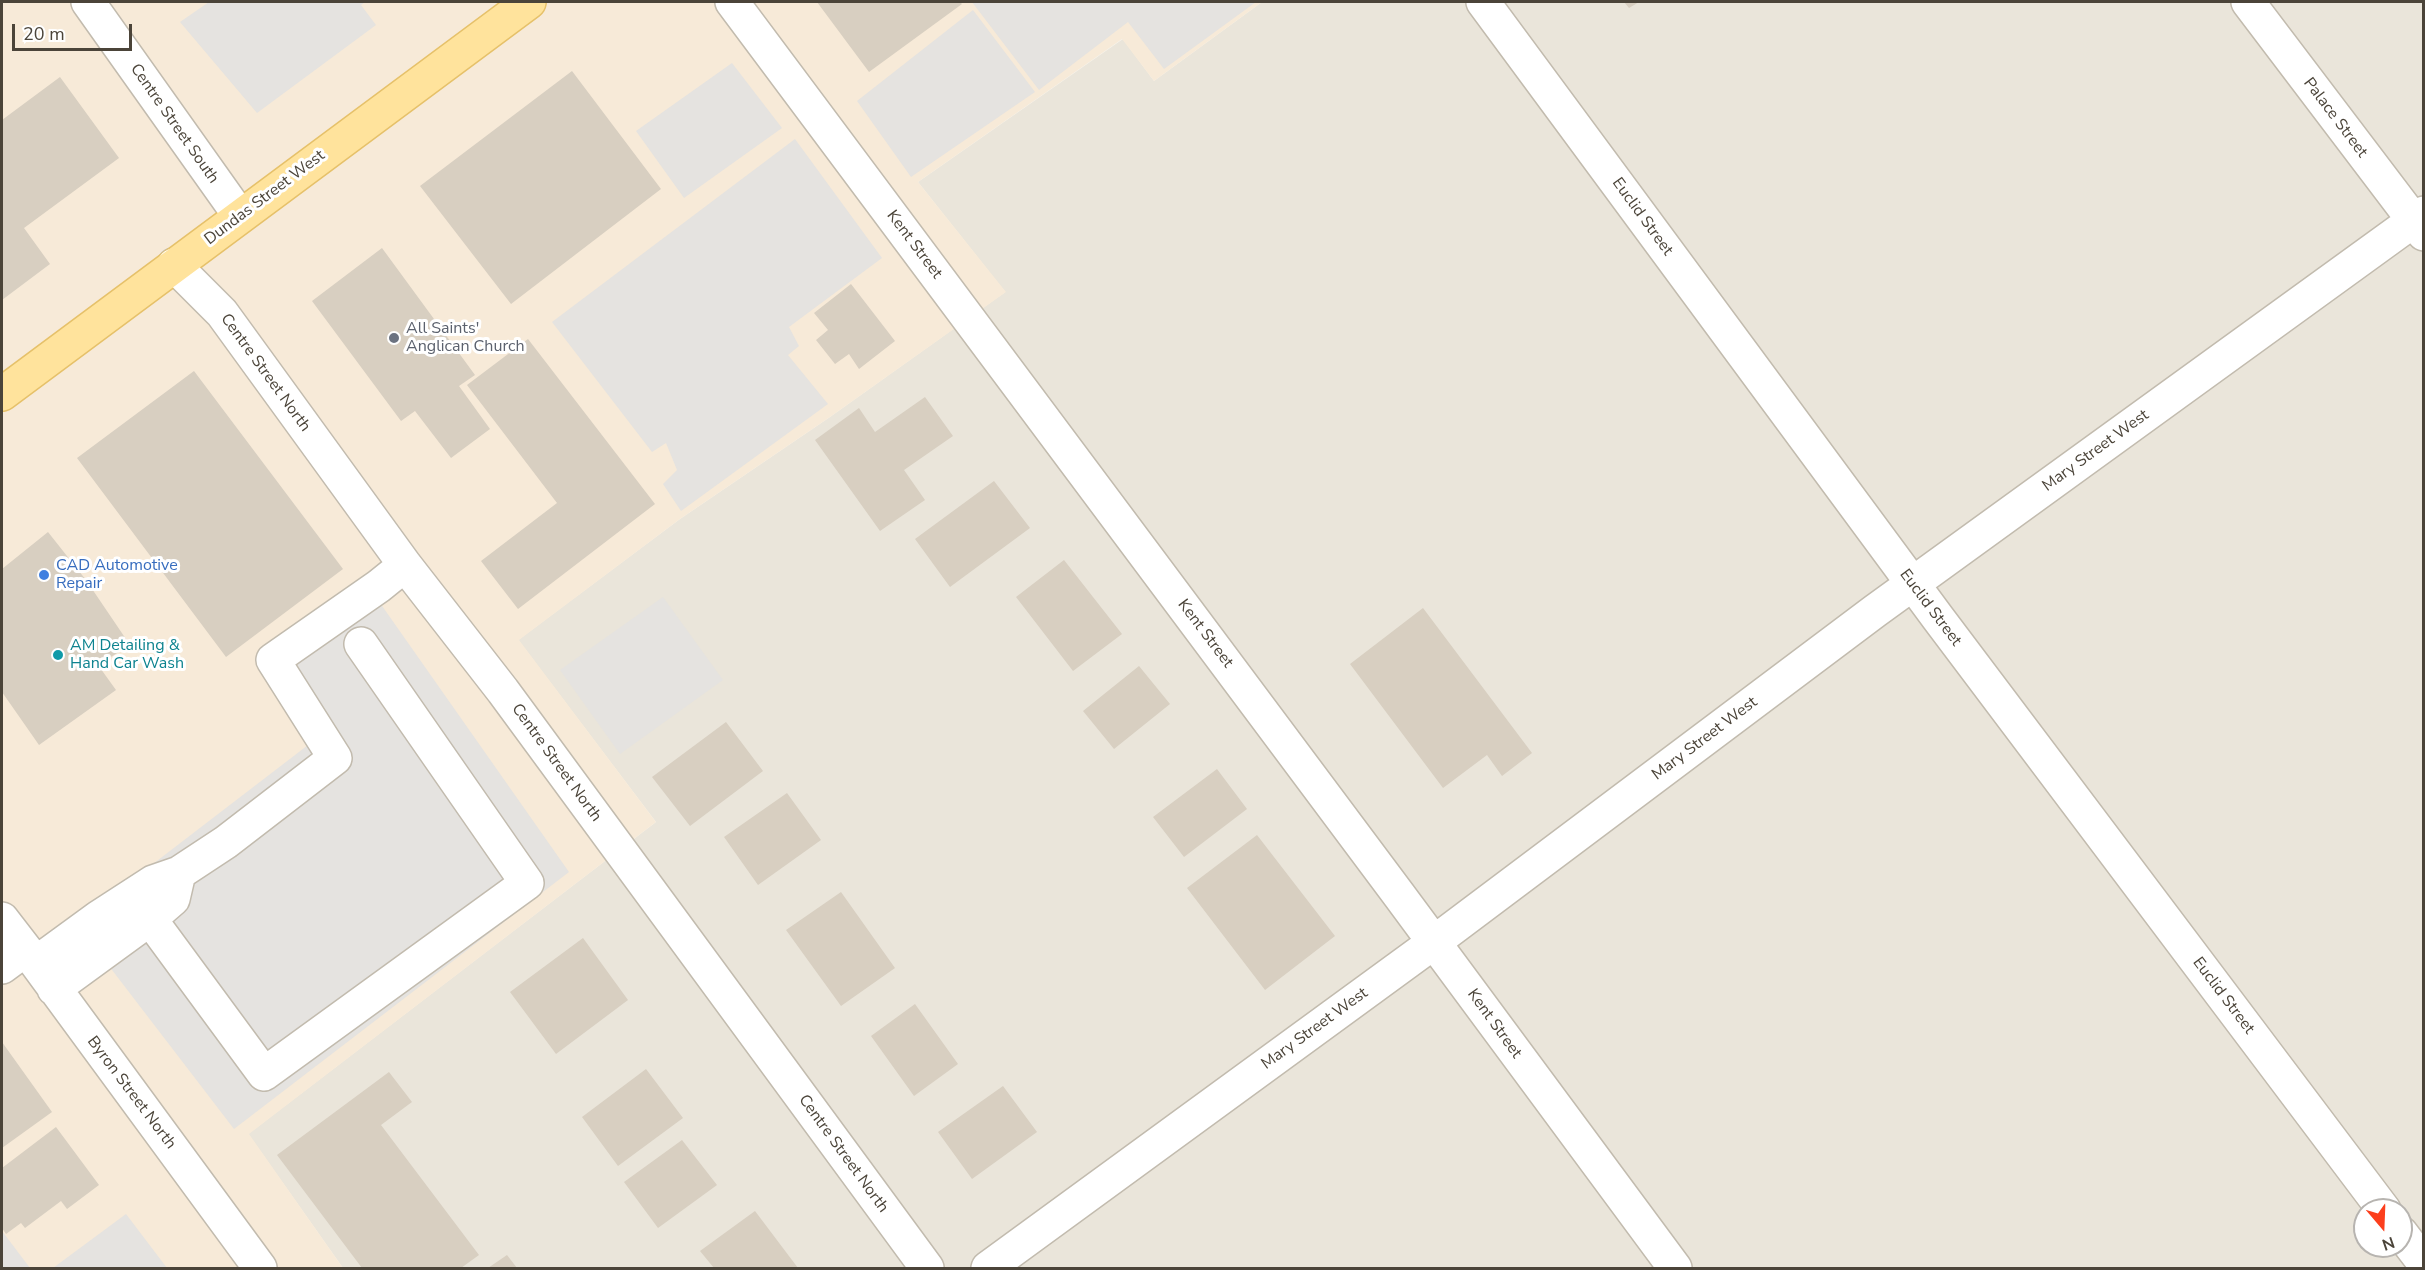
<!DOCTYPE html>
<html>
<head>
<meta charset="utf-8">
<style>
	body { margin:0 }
	#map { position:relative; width:2425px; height:1270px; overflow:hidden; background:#f6f3ec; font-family:"Nunito Sans",sans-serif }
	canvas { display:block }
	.frame { position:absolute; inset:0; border:3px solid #4b4439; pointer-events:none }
	.north { position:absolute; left:2353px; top:1198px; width:60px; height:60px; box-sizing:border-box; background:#fff; border:2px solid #b7b4b0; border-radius:50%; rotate:161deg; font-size:16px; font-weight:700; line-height:24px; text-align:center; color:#4b4439 }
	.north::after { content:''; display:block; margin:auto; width:21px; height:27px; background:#fc3f1d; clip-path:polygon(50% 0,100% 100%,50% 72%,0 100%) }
	.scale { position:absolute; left:12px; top:24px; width:120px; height:27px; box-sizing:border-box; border:3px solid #4b4439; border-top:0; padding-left:8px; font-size:18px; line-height:21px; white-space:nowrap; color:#4b4439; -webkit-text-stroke:4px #fff; paint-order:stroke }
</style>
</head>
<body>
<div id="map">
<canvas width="2425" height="1270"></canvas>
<div class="frame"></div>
<div class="north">N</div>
<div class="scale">20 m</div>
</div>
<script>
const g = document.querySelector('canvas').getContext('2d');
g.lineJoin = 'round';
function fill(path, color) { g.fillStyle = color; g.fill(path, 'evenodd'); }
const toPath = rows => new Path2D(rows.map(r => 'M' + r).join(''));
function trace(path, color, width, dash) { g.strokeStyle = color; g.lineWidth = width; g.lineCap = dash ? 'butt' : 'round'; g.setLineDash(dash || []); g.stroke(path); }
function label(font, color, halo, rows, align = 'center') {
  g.font = font + ' "Nunito Sans",sans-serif'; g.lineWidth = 6; g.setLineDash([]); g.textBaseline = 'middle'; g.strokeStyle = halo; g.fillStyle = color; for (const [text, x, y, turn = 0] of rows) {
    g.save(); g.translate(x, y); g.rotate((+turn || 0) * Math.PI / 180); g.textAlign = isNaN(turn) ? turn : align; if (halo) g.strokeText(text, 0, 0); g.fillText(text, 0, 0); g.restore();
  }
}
fill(toPath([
	[1262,2,2423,2,2423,1268,343,1268,248,1134,656,822,518,640,680,519,830,417,1005,292,918,182,1123,39,1154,81],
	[2365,1210,2401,1210,2401,1246,2365,1246]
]), '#eae5da');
fill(toPath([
	[2,2,1262,2,1154,81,1122,39,918,182,1006,292,830,417,680,519,519,640,656,822,249,1134,343,1268,2,1268]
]), '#f7ead8');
fill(toPath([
	[209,2,365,2,361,5,376,25,257,113,180,22],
	[972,2,1256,2,1164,69,1128,22,1039,90],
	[973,10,1035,92,911,177,857,101],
	[732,63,782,128,684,198,636,131],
	[795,139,882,258,789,327,799,346,788,355,828,404,681,511,663,484,677,470,666,443,652,452,552,322],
	[663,597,723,680,620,754,560,670],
	[380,603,569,872,234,1129,76,923,312,742,268,686],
	[126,1214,167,1268,53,1268],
	[2,1231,30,1268,2,1268]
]), '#e5e3e0');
fill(toPath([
	[817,2,960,2,962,4,869,72],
	[1624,2,1639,2,1629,8],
	[572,71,661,189,511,304,420,186],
	[60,77,119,158,24,228,50,264,2,300,2,120],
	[382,248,475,375,459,386,490,429,451,458,415,411,401,421,312,301],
	[851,284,895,341,859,369,849,354,835,364,816,340,828,330,814,313],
	[528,339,655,504,518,609,481,561,557,503,467,385],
	[194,371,343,569,226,657,77,458],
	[925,397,953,436,904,470,925,500,880,531,815,440,859,408,875,432],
	[994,481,1030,528,950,587,915,539],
	[48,532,86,580,130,645,98,665,116,690,39,745,2,692,2,569],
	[1064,560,1122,634,1073,671,1016,597],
	[1423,608,1532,753,1502,776,1487,755,1443,788,1350,664],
	[1139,666,1170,704,1114,749,1083,711],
	[726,722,763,771,690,826,652,777],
	[1217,769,1247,809,1184,857,1153,817],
	[787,793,821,840,758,885,724,837],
	[1257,835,1335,936,1265,990,1187,888],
	[841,892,895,968,841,1006,786,930],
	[583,938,628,1000,556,1054,510,992],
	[915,1004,958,1064,914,1096,871,1036],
	[2,1042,52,1112,2,1148],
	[646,1069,683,1118,618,1166,582,1117],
	[389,1072,412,1102,381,1125,479,1255,461,1268,362,1268,277,1155],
	[1003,1086,1037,1132,972,1179,938,1132],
	[56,1127,99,1185,67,1209,61,1201,25,1228,21,1223,6,1234,2,1228,2,1168],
	[682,1140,717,1185,658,1228,624,1182],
	[755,1211,798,1268,714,1268,700,1251],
	[507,1255,517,1268,488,1268]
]), '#d8cfc1');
const minor = toPath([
	[88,2,240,216],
	[732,2,1399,895,1675,1268],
	[1483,2,1938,618,2384,1210],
	[2248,2,2424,234],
	[174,265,222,313,405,565,503,691,927,1268],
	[2,919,36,963,260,1268],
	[150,919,264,1074,527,883,361,644],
	[36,963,99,917,153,882,179,873,226,842,335,758,273,660,379,586,405,565],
	[2,967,25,950],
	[54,989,150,919,173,899,179,873],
	[2401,1233,2424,1263],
	[988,1268,1433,943,1875,611,2424,213]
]);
const major = toPath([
	[2,394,529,2]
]);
trace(minor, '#c2bbae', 36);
trace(major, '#e6c16a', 36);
trace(minor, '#fff', 33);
trace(major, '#ffe39c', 33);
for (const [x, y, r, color] of [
	[394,338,6,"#6b7280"],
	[44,575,6,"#3f7fe0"],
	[58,655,6,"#0f9aa8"]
]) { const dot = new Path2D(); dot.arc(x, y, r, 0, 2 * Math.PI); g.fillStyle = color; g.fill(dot); trace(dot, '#fff', 2); }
label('16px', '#4b4439', '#fff', [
	["Palace Street",2335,118,53],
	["Centre Street South",174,124,55],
	["Dundas Street West",265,198,-37],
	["Euclid Street",1642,217,54],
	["Kent Street",914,245,53],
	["Centre Street North",265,373,54],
	["Mary Street West",2096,451,-36],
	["Euclid Street",1930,608,53],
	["Kent Street",1205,634,53],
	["Mary Street West",1705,739,-37],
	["Centre Street North",556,763,54],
	["Euclid Street",2223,996,53],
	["Kent Street",1494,1024,54],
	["Mary Street West",1315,1029,-36],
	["Byron Street North",131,1093,53],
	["Centre Street North",843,1154,54]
]);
label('16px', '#5b616d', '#fff', [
	["All Saints'",406,329],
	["Anglican Church",406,347]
], 'left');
label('16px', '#366cbe', '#fff', [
	["CAD Automotive",56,566],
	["Repair",56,584]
], 'left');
label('16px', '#0d838f', '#fff', [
	["AM Detailing &",70,646],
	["Hand Car Wash",70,664]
], 'left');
</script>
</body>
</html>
